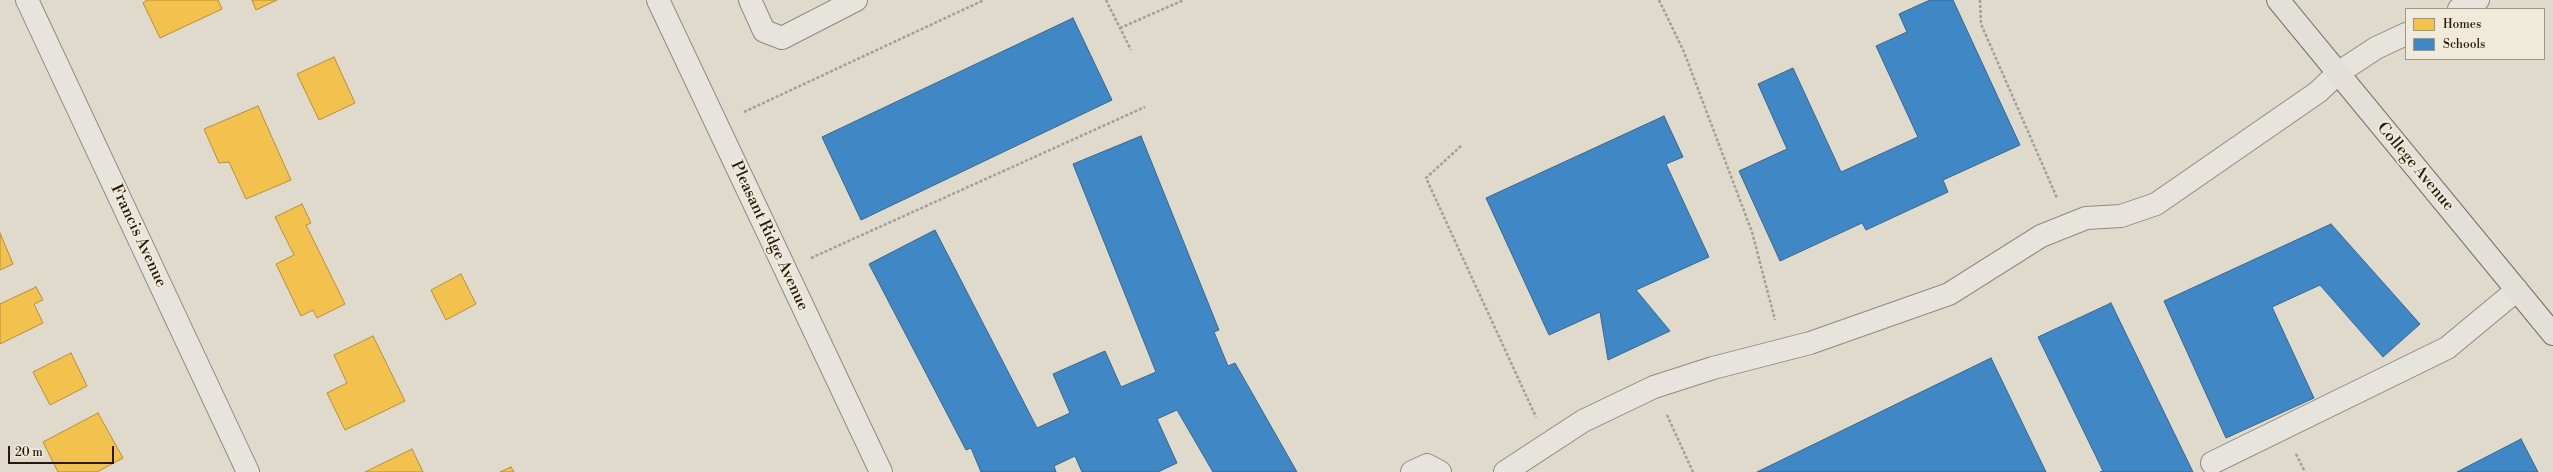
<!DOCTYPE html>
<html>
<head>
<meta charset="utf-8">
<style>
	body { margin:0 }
	#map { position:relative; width:2553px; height:472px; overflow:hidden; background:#dfdacc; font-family:"Libre Bodoni",serif }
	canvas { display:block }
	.legend { position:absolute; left:2405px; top:8px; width:140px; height:52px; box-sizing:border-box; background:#efead9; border:1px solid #9f9687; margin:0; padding:5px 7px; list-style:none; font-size:12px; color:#27190c }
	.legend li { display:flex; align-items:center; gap:8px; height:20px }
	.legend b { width:20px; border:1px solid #9f9687 }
	.scale { position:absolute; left:8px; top:446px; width:106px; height:18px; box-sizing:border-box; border:2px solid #27190c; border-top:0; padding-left:5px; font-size:12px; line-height:14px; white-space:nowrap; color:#27190c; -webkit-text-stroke:3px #efead9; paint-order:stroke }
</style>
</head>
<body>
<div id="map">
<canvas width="2553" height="472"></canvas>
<ul class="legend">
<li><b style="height:11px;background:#f2c14e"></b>Homes</li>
<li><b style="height:11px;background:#3f88c5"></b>Schools</li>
</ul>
<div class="scale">20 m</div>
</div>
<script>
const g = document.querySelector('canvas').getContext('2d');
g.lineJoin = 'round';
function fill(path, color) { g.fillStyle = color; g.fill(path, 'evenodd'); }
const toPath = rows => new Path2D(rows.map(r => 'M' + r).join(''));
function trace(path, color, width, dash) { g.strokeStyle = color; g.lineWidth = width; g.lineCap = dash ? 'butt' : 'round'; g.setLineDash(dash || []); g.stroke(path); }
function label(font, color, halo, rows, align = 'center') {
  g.font = font + ' "Libre Bodoni",serif'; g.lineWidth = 4; g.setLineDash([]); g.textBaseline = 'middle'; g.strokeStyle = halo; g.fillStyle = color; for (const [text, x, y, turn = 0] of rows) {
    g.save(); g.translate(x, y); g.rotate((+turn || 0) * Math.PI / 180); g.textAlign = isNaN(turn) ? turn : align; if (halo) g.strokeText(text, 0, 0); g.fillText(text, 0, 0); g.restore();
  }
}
const homes = toPath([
	[147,0,218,0,222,9,160,38,143,3,147,0],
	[252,0,277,0,256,10,252,0],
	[334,57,355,103,319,120,297,74,334,57],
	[258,106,291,180,246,199,229,162,219,163,204,129,258,106],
	[302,204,311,223,306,225,345,304,317,318,313,310,301,316,276,264,294,255,275,217,302,204],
	[0,233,13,264,0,270,0,233],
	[461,274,476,304,446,320,431,290,461,274],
	[36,287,43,300,34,304,43,323,0,344,0,304,36,287],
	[373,336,405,401,345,430,327,393,347,383,334,355,373,336],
	[71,353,87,386,50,405,33,372,71,353],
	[98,413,123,458,97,472,58,472,43,442,98,413],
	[412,449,423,472,365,472,412,449],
	[511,467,514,472,500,472,511,467]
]);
fill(homes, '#f2c14e');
trace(homes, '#b58f3a', 1);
const schools = toPath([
	[1930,0,1953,0,2020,145,1943,180,1948,192,1866,230,1862,223,1780,261,1739,171,1787,149,1758,84,1793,68,1841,172,1918,137,1876,46,1907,32,1899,14,1930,0],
	[1073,18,1112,100,861,220,822,137,1073,18],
	[1664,116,1683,157,1666,164,1709,257,1636,290,1670,331,1608,360,1600,312,1549,335,1486,198,1664,116],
	[1141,136,1219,330,1214,332,1228,366,1235,363,1297,472,1213,472,1177,410,1157,419,1177,463,1158,472,1082,472,1075,456,1054,466,1056,472,981,472,971,448,966,450,869,264,935,230,1037,428,1070,413,1053,374,1105,351,1121,387,1156,372,1073,164,1141,136],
	[2331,224,2420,324,2383,357,2320,285,2272,307,2314,398,2226,438,2164,301,2331,224],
	[2111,303,2193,472,2100,472,2103,471,2038,337,2111,303],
	[1991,358,2046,472,1757,472,1991,358],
	[2521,439,2538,472,2457,472,2521,439]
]);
fill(schools, '#3f88c5');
trace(schools, '#38678e', 1);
const minor = toPath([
	[27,0,248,472],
	[658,0,881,472],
	[750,0,764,31,782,38,856,0],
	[2459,9,2478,0],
	[2212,463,2447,348,2517,290],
	[1412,472,1427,465,1440,472],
	[1505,472,1583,421,1654,387,1713,368,1810,343,1949,294,2041,236,2086,218,2121,216,2156,204,2318,92,2338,73,2376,48,2406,34]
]);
const major = toPath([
	[2278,0,2553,334]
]);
trace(minor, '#8f8a81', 24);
trace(major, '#757067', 24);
trace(toPath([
	[1106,0,1131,50],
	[1659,0,1684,52,1752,232,1775,320],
	[1980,0,1981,24,2057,198],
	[1120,28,1184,0],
	[744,112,984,0],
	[1461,146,1426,178,1536,417],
	[811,258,1145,107],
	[1667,415,1693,472],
	[2296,454,2305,472]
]), '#a29e98', 2.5, [3, 2]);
trace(minor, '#e7e4dd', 22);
trace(major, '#e2e0d8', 22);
label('16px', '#27190c', '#efead9', [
	["College Avenue",2415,167,50],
	["Francis Avenue",138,236,65],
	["Pleasant Ridge Avenue",769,236,65]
]);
</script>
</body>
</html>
